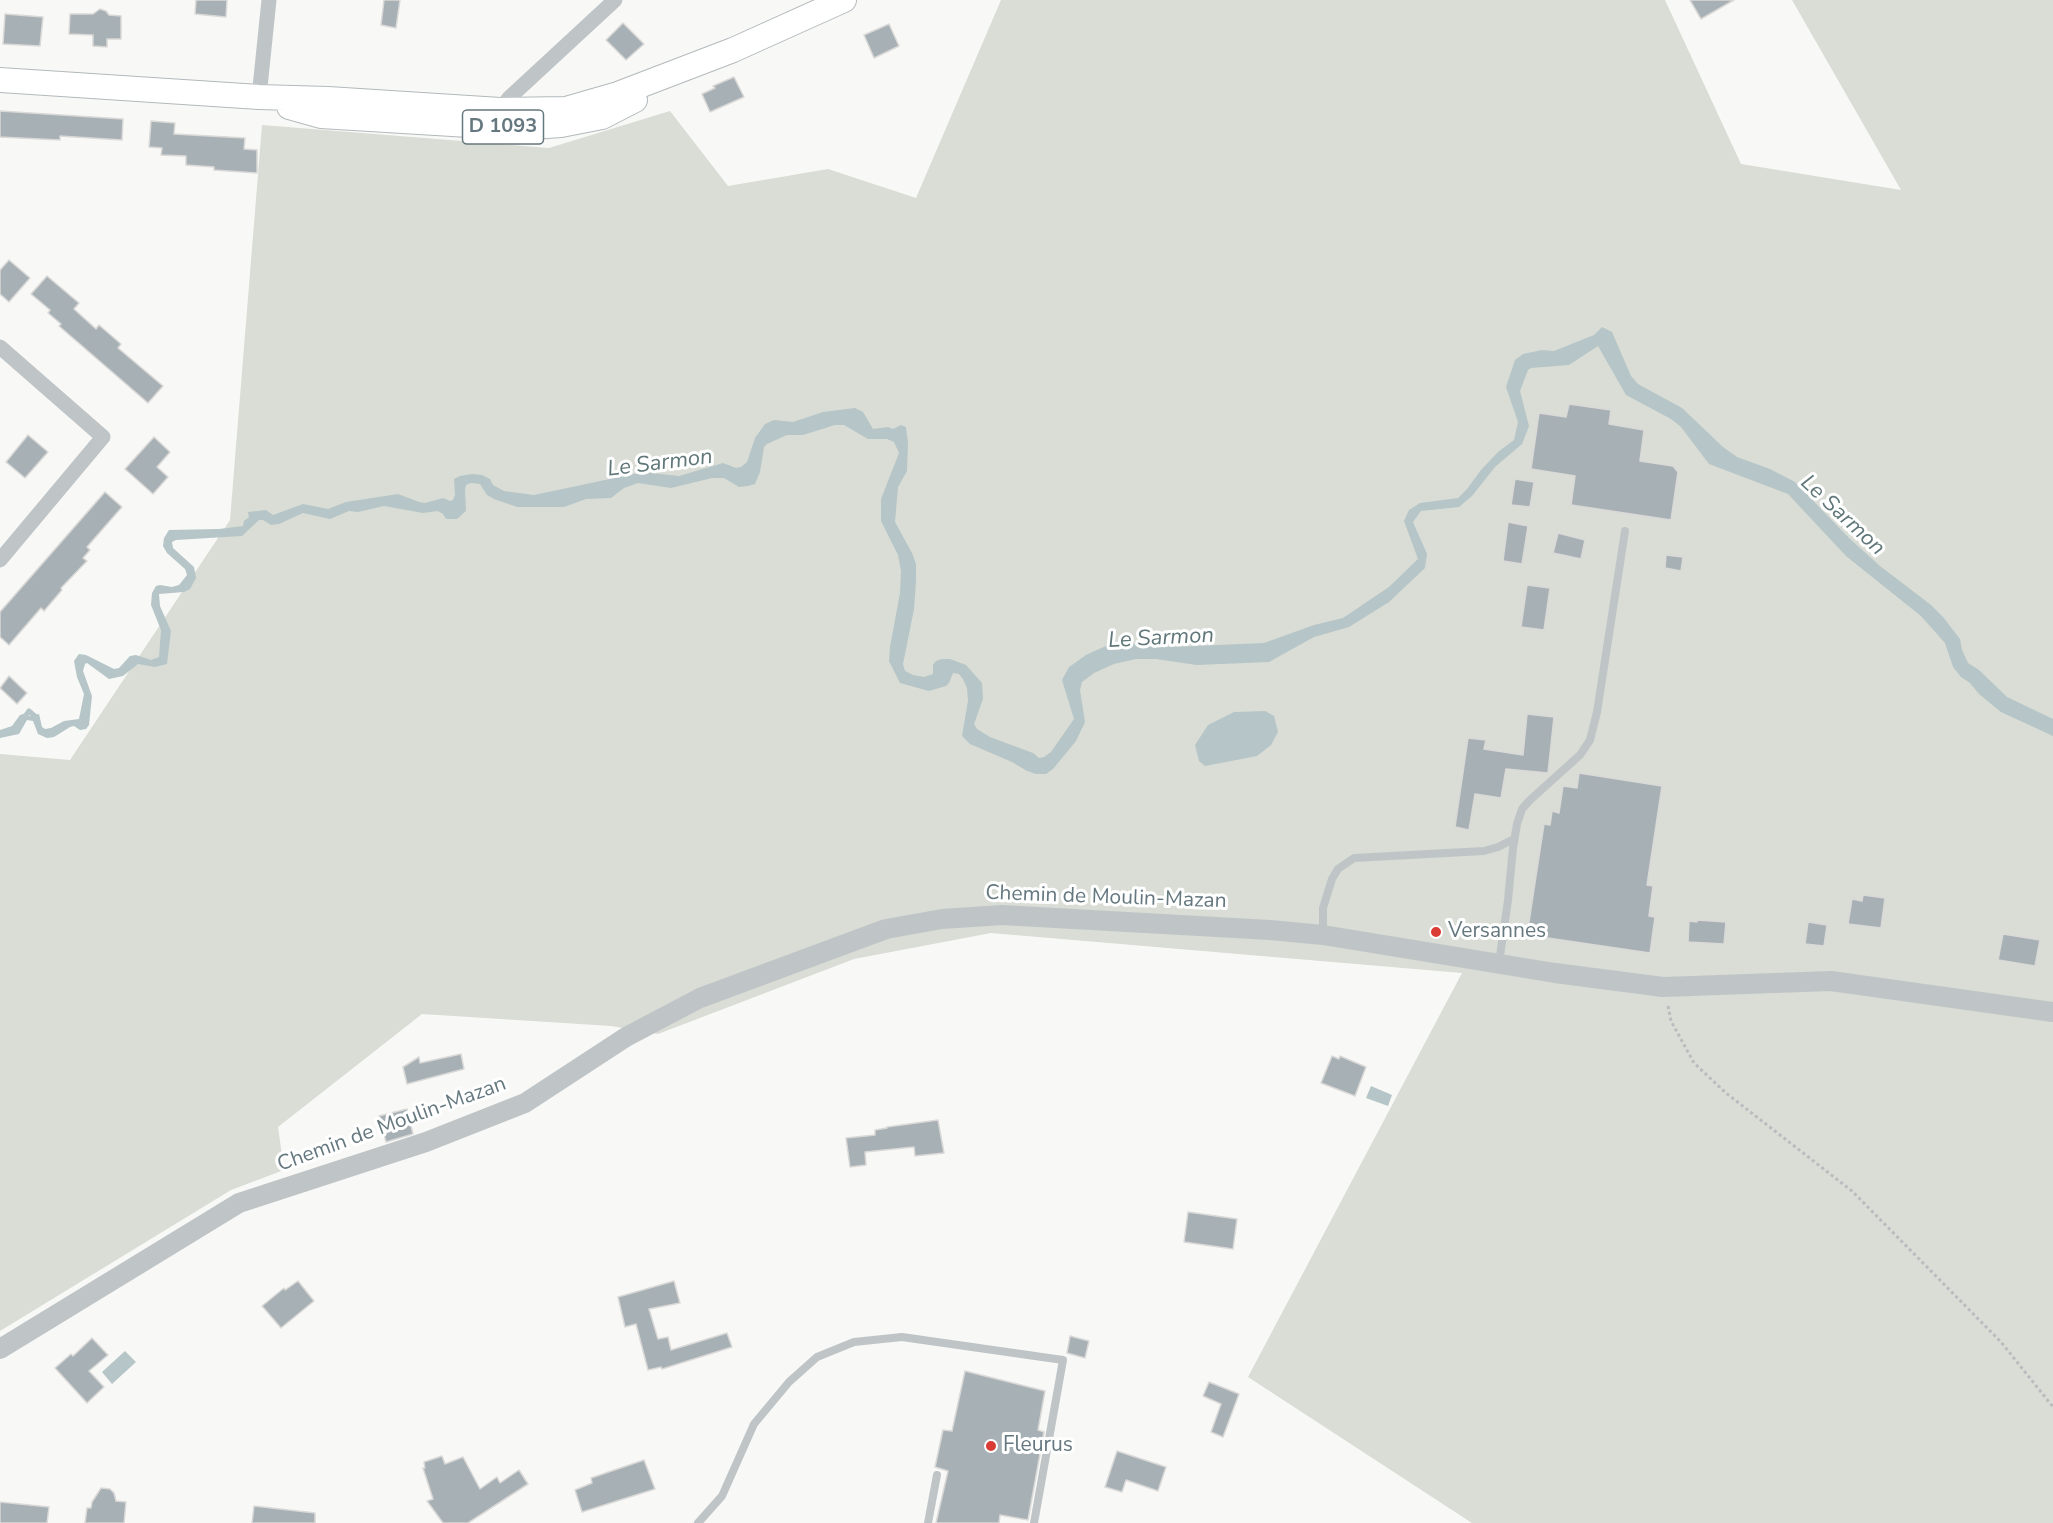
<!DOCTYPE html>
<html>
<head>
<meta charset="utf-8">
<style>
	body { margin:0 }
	canvas { display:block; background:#f8f8f6 }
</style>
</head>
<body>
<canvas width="2053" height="1523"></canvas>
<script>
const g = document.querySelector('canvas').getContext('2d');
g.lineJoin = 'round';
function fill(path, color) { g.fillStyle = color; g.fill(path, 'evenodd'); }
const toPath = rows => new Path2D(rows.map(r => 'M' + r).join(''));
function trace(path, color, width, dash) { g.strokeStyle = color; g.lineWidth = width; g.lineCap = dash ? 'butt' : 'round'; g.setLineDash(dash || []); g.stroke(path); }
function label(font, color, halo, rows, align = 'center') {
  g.font = font + ' "Nunito Sans",sans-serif'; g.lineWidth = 6; g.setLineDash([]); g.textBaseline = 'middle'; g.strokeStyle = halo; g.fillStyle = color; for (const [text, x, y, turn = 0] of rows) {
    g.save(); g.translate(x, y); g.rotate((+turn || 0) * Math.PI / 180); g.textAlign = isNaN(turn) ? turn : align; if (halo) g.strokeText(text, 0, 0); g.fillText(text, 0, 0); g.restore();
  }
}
fill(toPath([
	[1001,0,1665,0,1741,164,1901,190,1792,0,2053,0,2053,1523,1472,1523,1248,1377,1462,973,991,933,854,959,658,1034,611,1026,422,1014,278,1127,284,1170,231,1190,0,1331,0,754,70,760,230,520,262,125,549,148,670,111,728,186,828,169,916,198]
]), '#d9ddd5');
fill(toPath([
	[1602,327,1612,332,1631,376,1638,384,1682,408,1723,447,1737,457,1770,469,1795,482,1849,538,1880,566,1931,605,1943,617,1960,639,1962,650,1968,663,1979,670,2007,697,2053,719,2053,736,2001,712,1979,694,1970,683,1961,677,1953,667,1945,643,1921,616,1846,556,1788,494,1709,464,1681,427,1671,419,1626,395,1598,346,1569,365,1531,368,1528,370,1520,391,1529,426,1522,444,1495,467,1472,496,1459,507,1421,511,1413,522,1427,554,1425,568,1389,602,1349,627,1314,637,1269,662,1197,665,1156,659,1136,659,1114,664,1094,673,1082,682,1080,690,1085,722,1076,741,1053,769,1046,774,1036,774,1027,771,1012,762,970,744,962,736,968,701,967,688,963,679,959,674,953,673,949,683,946,686,929,691,900,683,889,661,890,647,900,593,901,571,898,555,881,521,881,499,899,453,894,442,887,439,868,439,844,425,835,425,803,435,787,435,767,444,764,447,760,472,755,484,748,486,739,487,724,478,712,478,671,488,638,483,624,488,611,498,586,499,564,507,517,507,494,499,487,495,480,484,471,483,466,485,465,489,466,511,457,519,446,519,443,514,438,511,423,513,384,506,358,512,349,511,330,519,303,513,279,524,271,525,263,520,259,520,242,536,176,540,172,542,173,548,194,567,196,578,190,589,184,592,159,594,160,606,171,631,167,664,155,667,138,664,123,676,109,679,87,663,85,664,83,671,92,696,89,725,86,729,80,730,74,726,70,727,54,737,47,738,38,734,33,721,27,720,19,734,0,738,0,730,12,726,20,715,26,713,28,716,39,714,42,727,45,729,51,728,64,721,79,719,84,694,77,677,74,661,79,654,86,655,114,669,119,668,130,656,136,655,151,660,159,657,161,630,151,605,152,593,156,586,160,585,172,587,179,585,187,575,185,569,167,553,163,546,164,538,169,530,219,529,243,526,244,521,249,517,248,512,266,510,273,515,303,504,328,509,346,502,398,494,419,502,425,503,443,498,450,501,453,500,455,495,454,479,460,476,472,474,482,475,490,479,493,485,504,491,534,495,643,472,679,476,723,463,736,468,741,467,747,462,755,438,765,424,774,420,793,422,823,412,855,408,863,412,873,429,888,427,893,429,901,425,906,427,908,443,907,471,898,487,895,522,912,553,916,564,916,581,914,609,903,664,905,671,913,675,924,677,933,674,933,665,936,661,942,659,950,659,966,665,982,683,983,699,974,724,977,729,990,737,1033,753,1039,758,1044,757,1051,752,1074,719,1062,680,1069,667,1086,655,1108,645,1153,643,1171,647,1264,643,1314,625,1343,618,1389,587,1418,559,1404,521,1409,510,1420,503,1458,498,1467,489,1481,470,1498,452,1514,440,1518,422,1506,387,1515,360,1523,354,1542,350,1554,351,1594,335],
	[1265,711,1274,716,1278,732,1271,745,1257,756,1205,766,1199,761,1195,745,1208,725,1234,712],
	[1371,1086,1392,1095,1388,1106,1366,1098],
	[125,1351,136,1362,112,1384,102,1372]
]), '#b6c5c7');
trace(toPath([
	[23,719,29,711,37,718]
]), '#b6c5c7', 5);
const building = toPath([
	[196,0,227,0,226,17,195,14,196,0],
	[384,0,400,0,396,28,381,25,384,0],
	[1690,0,1734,0,1701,19,1690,0],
	[100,9,106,11,109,15,121,16,121,39,107,39,107,47,93,46,93,35,69,34,70,14,93,14,100,9],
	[5,14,43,17,40,46,3,44,5,14],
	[623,23,644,44,626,60,606,40,623,23],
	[889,24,899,46,874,58,864,35,889,24],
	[734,77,744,97,710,112,702,94,715,88,713,86,734,77],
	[0,111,123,119,122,140,60,136,60,140,0,137,0,111],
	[151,121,175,123,174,134,245,138,244,149,257,150,257,173,214,170,214,167,186,165,186,156,161,155,162,148,149,147,151,121],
	[9,260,30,278,9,302,0,294,0,270,9,260],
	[47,276,79,303,74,309,96,329,99,325,121,344,118,348,163,386,148,403,59,326,61,324,48,313,50,310,31,294,47,276],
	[1569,404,1611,410,1609,424,1644,430,1640,461,1673,466,1678,472,1671,520,1571,505,1575,476,1531,469,1539,413,1566,417,1569,404],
	[28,435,48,452,25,478,6,462,28,435],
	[154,437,170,452,157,467,168,477,153,494,125,469,154,437],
	[1515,479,1534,482,1530,507,1511,505,1515,479],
	[105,492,122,507,87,547,90,550,83,558,87,561,61,588,62,590,44,611,41,608,9,645,0,637,0,612,105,492],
	[1508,522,1528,526,1522,564,1503,561,1508,522],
	[1558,533,1585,540,1581,559,1553,553,1558,533],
	[1666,555,1683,557,1681,571,1665,568,1666,555],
	[1527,585,1550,588,1544,630,1521,627,1527,585],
	[9,676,27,693,17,704,0,688,9,676],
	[1527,714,1554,717,1548,773,1506,769,1501,798,1475,794,1469,830,1455,827,1468,738,1486,740,1484,749,1523,755,1527,714],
	[1579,773,1662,786,1647,885,1653,886,1649,916,1655,917,1650,953,1527,935,1544,824,1550,825,1552,811,1559,813,1563,786,1577,788,1579,773],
	[1863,895,1885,898,1881,928,1848,924,1852,899,1862,901,1863,895],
	[1697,920,1726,922,1724,944,1688,942,1689,921,1697,922,1697,920],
	[1808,922,1827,925,1824,946,1805,944,1808,922],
	[2003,934,2040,940,2035,966,1998,960,2003,934],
	[461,1054,464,1069,407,1084,403,1067,419,1057,420,1063,461,1054],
	[1332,1056,1339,1059,1340,1056,1366,1067,1355,1096,1321,1083,1332,1056],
	[407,1109,413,1134,386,1142,379,1116,407,1109],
	[938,1120,944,1153,915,1156,914,1147,865,1152,866,1165,850,1167,846,1138,875,1135,875,1130,887,1128,887,1127,938,1120],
	[1188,1212,1237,1219,1233,1249,1184,1242,1188,1212],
	[298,1281,314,1301,281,1328,262,1306,284,1288,285,1290,298,1281],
	[674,1281,680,1303,649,1309,658,1339,668,1337,671,1350,727,1333,732,1347,662,1369,661,1367,648,1370,636,1324,625,1327,618,1297,674,1281],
	[1070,1336,1089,1341,1085,1358,1067,1353,1070,1336],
	[92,1338,108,1355,89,1371,104,1387,87,1403,55,1368,71,1354,73,1356,92,1338],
	[965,1371,1045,1391,1038,1430,1044,1432,1028,1520,1000,1515,999,1523,936,1523,948,1471,935,1467,943,1430,952,1431,965,1371],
	[1209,1382,1239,1394,1223,1437,1211,1432,1221,1404,1203,1396,1209,1382],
	[1117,1451,1166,1467,1158,1491,1126,1480,1122,1492,1105,1487,1117,1451],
	[442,1456,445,1464,463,1457,480,1489,497,1477,500,1483,519,1470,528,1484,468,1523,443,1523,427,1501,433,1499,423,1468,425,1468,424,1462,442,1456],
	[644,1460,655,1489,582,1512,575,1490,592,1483,591,1478,644,1460],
	[101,1488,110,1489,114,1493,116,1501,126,1502,124,1523,85,1523,87,1508,91,1508,92,1502,101,1488],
	[0,1502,49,1507,47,1523,0,1523,0,1502],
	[254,1506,315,1513,315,1523,252,1523,254,1506]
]);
fill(building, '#a7b1b5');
trace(building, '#dad9d8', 1.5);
const primary = toPath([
	[0,80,259,97,328,99,500,110,566,109,618,94,733,50,844,0],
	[289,107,321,116,518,128,561,125,602,117,635,100]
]);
trace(primary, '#b3b9bc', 26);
trace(toPath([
	[1668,1006,1671,1021,1694,1063,1726,1093,1852,1191,2001,1342,2053,1407]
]), '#b8bcbe', 3, [3, 3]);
trace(toPath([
	[1323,933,1323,908,1332,879,1338,869,1354,858,1484,851,1498,847,1514,839],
	[1499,963,1508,900,1513,848,1517,824,1522,809,1530,800,1580,755,1590,740,1597,712,1625,531],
	[698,1523,722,1496,754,1424,789,1382,817,1357,854,1342,902,1337,1063,1360,1034,1523],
	[928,1523,937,1475]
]), '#bfc5c7', 8);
trace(toPath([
	[259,97,269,0],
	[497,110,500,110,509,98,615,0],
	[0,347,103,437,0,560]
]), '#bfc5c7', 15);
trace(toPath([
	[0,1349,239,1203,426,1142,525,1103,626,1037,700,998,886,929,942,919,1002,915,1270,930,1323,935,1555,973,1663,987,1831,981,2053,1012]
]), '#bfc5c7', 20);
trace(primary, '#fff', 24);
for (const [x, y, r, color] of [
	[1436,932,6,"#d93c34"],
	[991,1446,6,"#d93c34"]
]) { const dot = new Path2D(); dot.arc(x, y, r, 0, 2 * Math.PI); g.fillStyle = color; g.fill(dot); trace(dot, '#fff', 2); }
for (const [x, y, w] of [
	[503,127,81]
]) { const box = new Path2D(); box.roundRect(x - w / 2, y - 17, w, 34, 4.5); g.fillStyle = '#fff'; g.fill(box); trace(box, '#65787f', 1.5); }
label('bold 20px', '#65787f', null, [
	["D 1093",503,127]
]);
label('21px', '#65787f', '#fff', [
	["Chemin de Moulin-Mazan",1106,898,2],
	["Chemin de Moulin-Mazan",392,1125,-20]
]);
label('21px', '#65787f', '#fff', [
	["Versannes",1448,932],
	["Fleurus",1003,1446]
], 'left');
label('italic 22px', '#607779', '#fff', [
	["Le Sarmon",660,464,-7],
	["Le Sarmon",1842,516,43],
	["Le Sarmon",1161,639,-3]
]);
</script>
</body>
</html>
